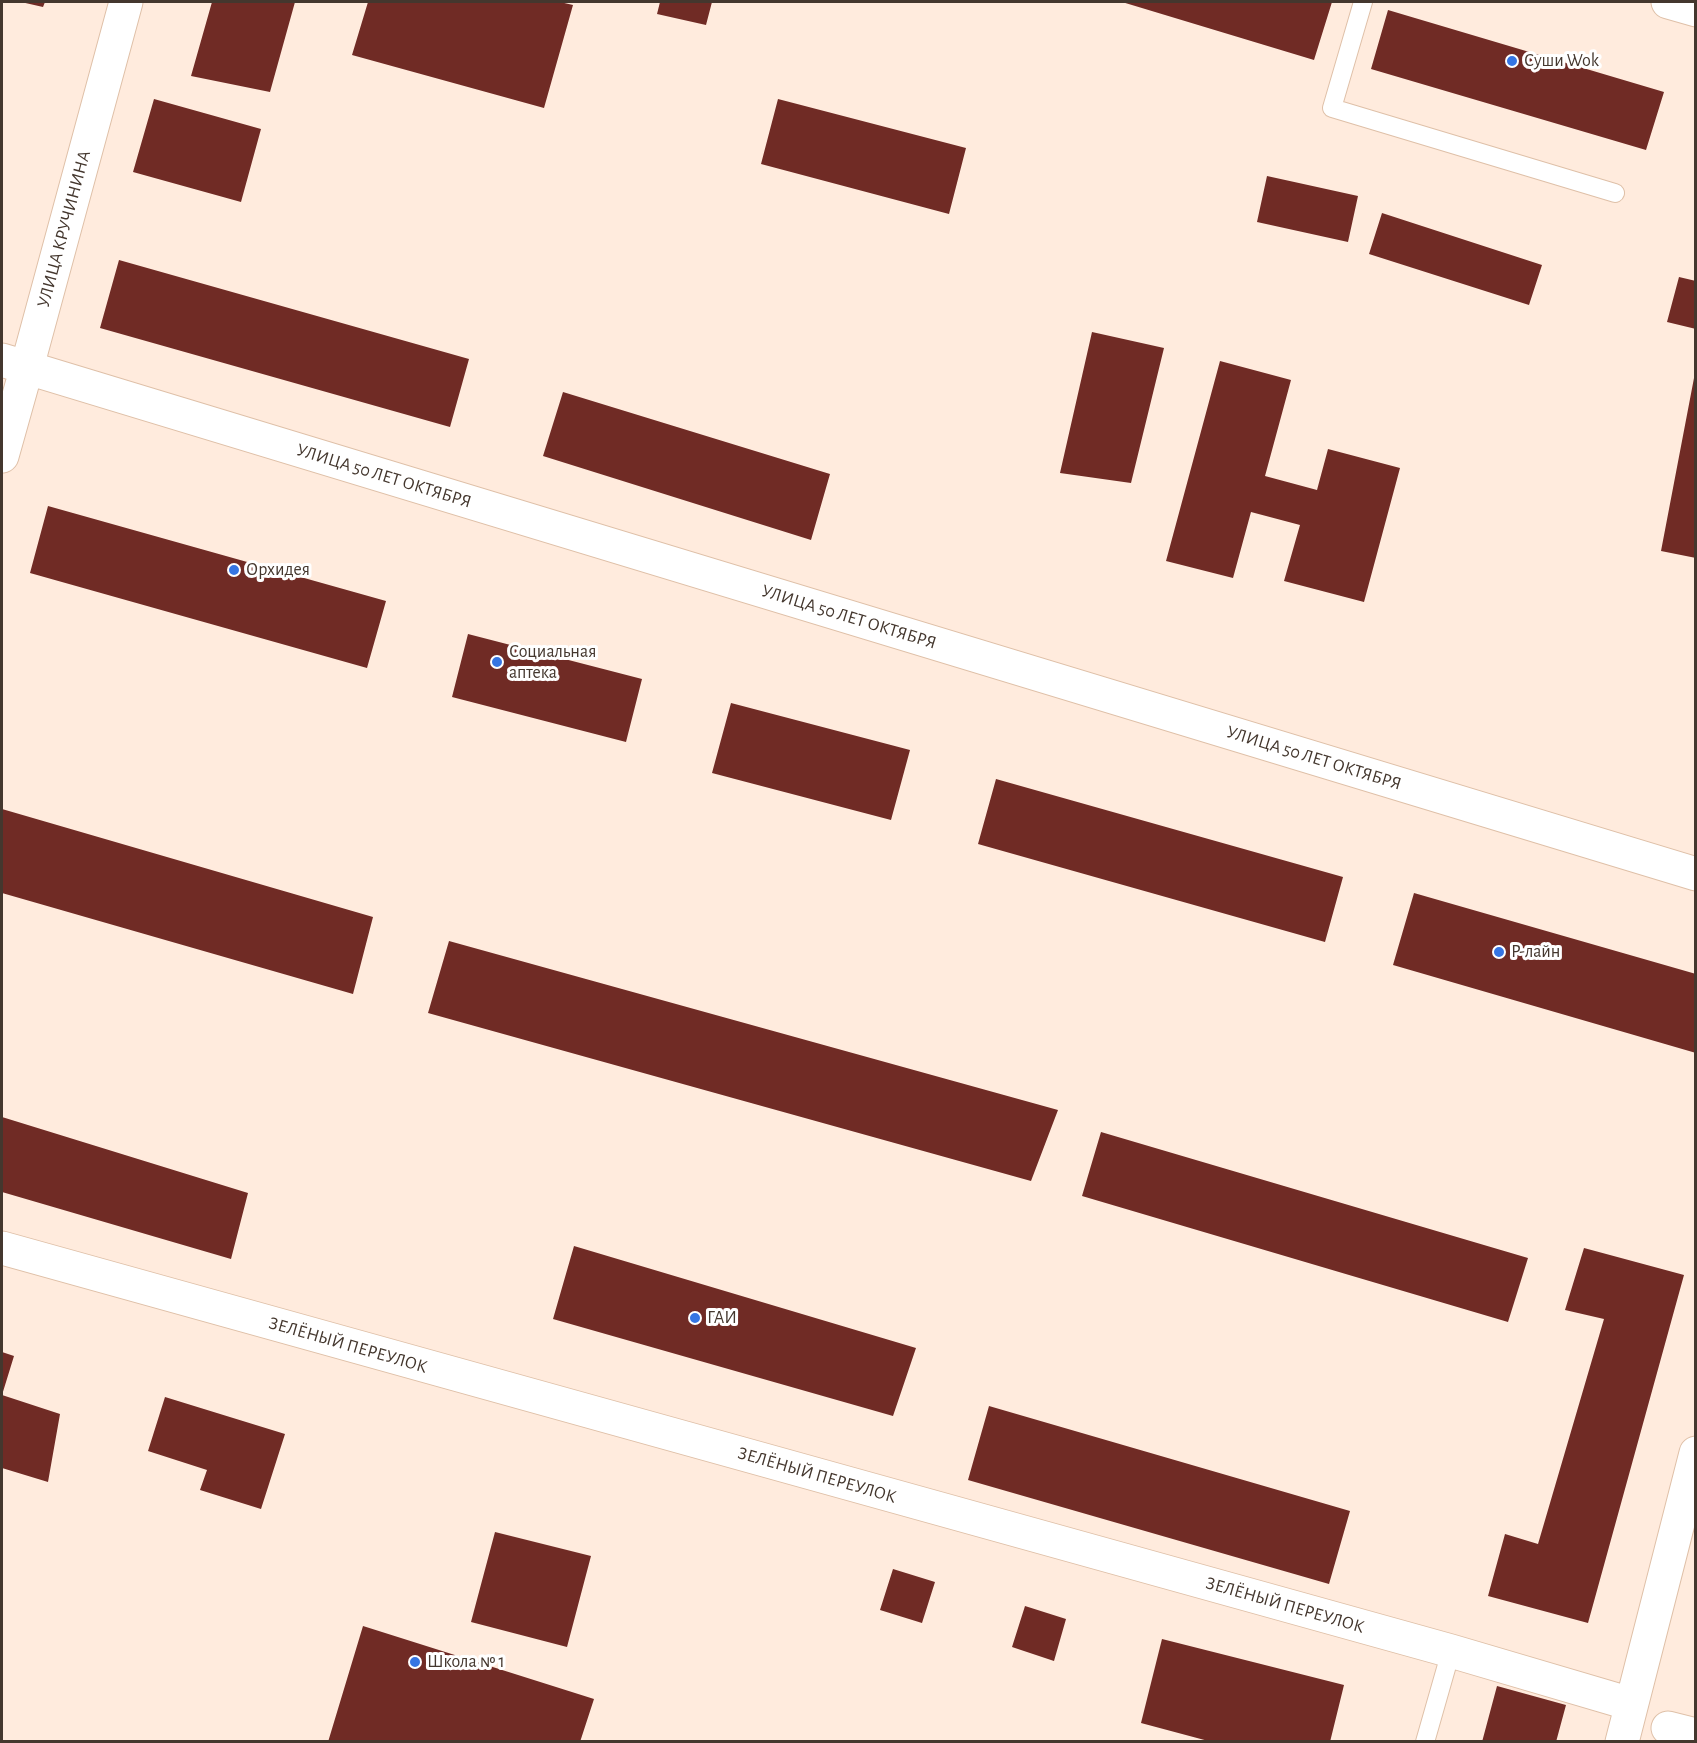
<!DOCTYPE html>
<html>
<head>
<meta charset="utf-8">
<style>
	body { margin:0 }
	#map { position:relative; width:1697px; height:1743px; overflow:hidden; background:#ffebdd; font-family:"Alegreya Sans",sans-serif }
	canvas { display:block }
	.frame { position:absolute; inset:0; border:3px solid #44372e; pointer-events:none }
</style>
</head>
<body>
<div id="map">
<canvas width="1697" height="1743"></canvas>
<div class="frame"></div>
</div>
<script>
const g = document.querySelector('canvas').getContext('2d');
g.lineJoin = 'round';
function fill(path, color) { g.fillStyle = color; g.fill(path, 'evenodd'); }
const toPath = rows => new Path2D(rows.map(r => 'M' + r).join(''));
function trace(path, color, width, dash) { g.strokeStyle = color; g.lineWidth = width; g.lineCap = dash ? 'butt' : 'round'; g.setLineDash(dash || []); g.stroke(path); }
function label(font, color, halo, rows, align = 'center') {
  g.font = font + ' "Alegreya Sans",sans-serif'; g.lineWidth = 6; g.setLineDash([]); g.textBaseline = 'middle'; g.strokeStyle = halo; g.fillStyle = color; for (const [text, x, y, turn = 0] of rows) {
    g.save(); g.translate(x, y); g.rotate((+turn || 0) * Math.PI / 180); g.textAlign = isNaN(turn) ? turn : align; if (halo) g.strokeText(text, 0, 0); g.fillText(text, 0, 0); g.restore();
  }
}
fill(toPath([
	[21,2,45,2,43,7],
	[212,2,295,2,270,92,191,76],
	[368,2,560,2,573,5,544,108,352,55],
	[660,2,712,2,706,25,657,14],
	[1122,2,1332,2,1314,60],
	[1388,10,1664,92,1646,150,1371,69],
	[154,99,261,129,241,202,133,172],
	[778,99,966,148,949,214,761,164],
	[1267,176,1358,196,1348,242,1257,222],
	[1382,213,1542,265,1529,305,1369,254],
	[119,260,469,359,450,427,100,328],
	[1679,277,1696,281,1696,329,1667,322],
	[1092,332,1164,348,1131,483,1060,473],
	[1220,361,1291,380,1265,476,1317,490,1328,449,1400,468,1364,602,1284,581,1300,525,1251,512,1233,578,1166,561],
	[1694,378,1696,378,1696,558,1661,551],
	[563,392,830,474,811,540,543,456],
	[48,506,386,601,367,668,30,573],
	[468,634,642,679,626,742,452,697],
	[731,703,910,750,891,820,712,773],
	[996,779,1343,877,1325,942,978,844],
	[2,809,373,917,353,994,2,893],
	[1414,893,1696,974,1696,1053,1393,965],
	[449,941,1058,1110,1031,1181,428,1013],
	[2,1117,248,1193,231,1259,2,1192],
	[1101,1132,1528,1258,1508,1322,1082,1196],
	[574,1246,916,1348,893,1416,553,1319],
	[1584,1248,1684,1275,1588,1623,1488,1596,1505,1534,1538,1544,1604,1319,1565,1310],
	[2,1352,14,1356,2,1395],
	[2,1395,60,1414,48,1482,2,1468],
	[165,1397,285,1434,261,1509,200,1490,207,1470,148,1451],
	[989,1406,1350,1511,1329,1584,968,1480],
	[495,1532,591,1556,567,1647,471,1622],
	[893,1569,935,1582,922,1623,880,1610],
	[1025,1606,1066,1619,1054,1661,1012,1647],
	[363,1626,594,1699,580,1742,328,1742],
	[1162,1639,1344,1685,1330,1742,1212,1742,1141,1723],
	[1497,1686,1566,1705,1556,1742,1482,1742]
]), '#702b25');
const lane = toPath([
	[1363,2,1332,108,1615,193],
	[1425,1742,1451,1651]
]);
const street = toPath([
	[2,360,1696,874],
	[2,456,27,367,126,2],
	[2,1248,1451,1651,1631,1704],
	[1668,1728,1696,1735],
	[1622,1742,1696,1453]
]);
const secondary = toPath([
	[1668,2,1696,10]
]);
trace(lane, '#dfc0a8', 20);
trace(street, '#dfc0a8', 35);
trace(secondary, '#dfc0a8', 35);
trace(lane, '#fff', 18);
trace(street, '#fff', 33);
trace(secondary, '#fff', 33);
for (const [x, y, r, color] of [
	[1512,61,6,"#3575e3"],
	[234,570,6,"#3575e3"],
	[497,662,6,"#3575e3"],
	[1499,952,6,"#3575e3"],
	[695,1318,6,"#3575e3"],
	[415,1662,6,"#3575e3"]
]) { const dot = new Path2D(); dot.arc(x, y, r, 0, 2 * Math.PI); g.fillStyle = color; g.fill(dot); trace(dot, '#fff', 2); }
label('18px', '#44372e', '#fff', [
	["Суши Wok",1524,61],
	["Орхидея",246,570],
	["Социальная",509,652],
	["аптека",509,673],
	["Р-лайн",1511,952],
	["ГАИ",707,1318],
	["Школа № 1",427,1662]
], 'left');
label('18px', '#44372e', '#fff', [
	["УЛИЦА КРУЧИНИНА",64,229,-75],
	["УЛИЦА 50 ЛЕТ ОКТЯБРЯ",384,476,17],
	["УЛИЦА 50 ЛЕТ ОКТЯБРЯ",849,617,17],
	["УЛИЦА 50 ЛЕТ ОКТЯБРЯ",1314,758,17],
	["ЗЕЛЁНЫЙ ПЕРЕУЛОК",348,1345,16],
	["ЗЕЛЁНЫЙ ПЕРЕУЛОК",817,1475,16],
	["ЗЕЛЁНЫЙ ПЕРЕУЛОК",1285,1605,16]
]);
</script>
</body>
</html>
